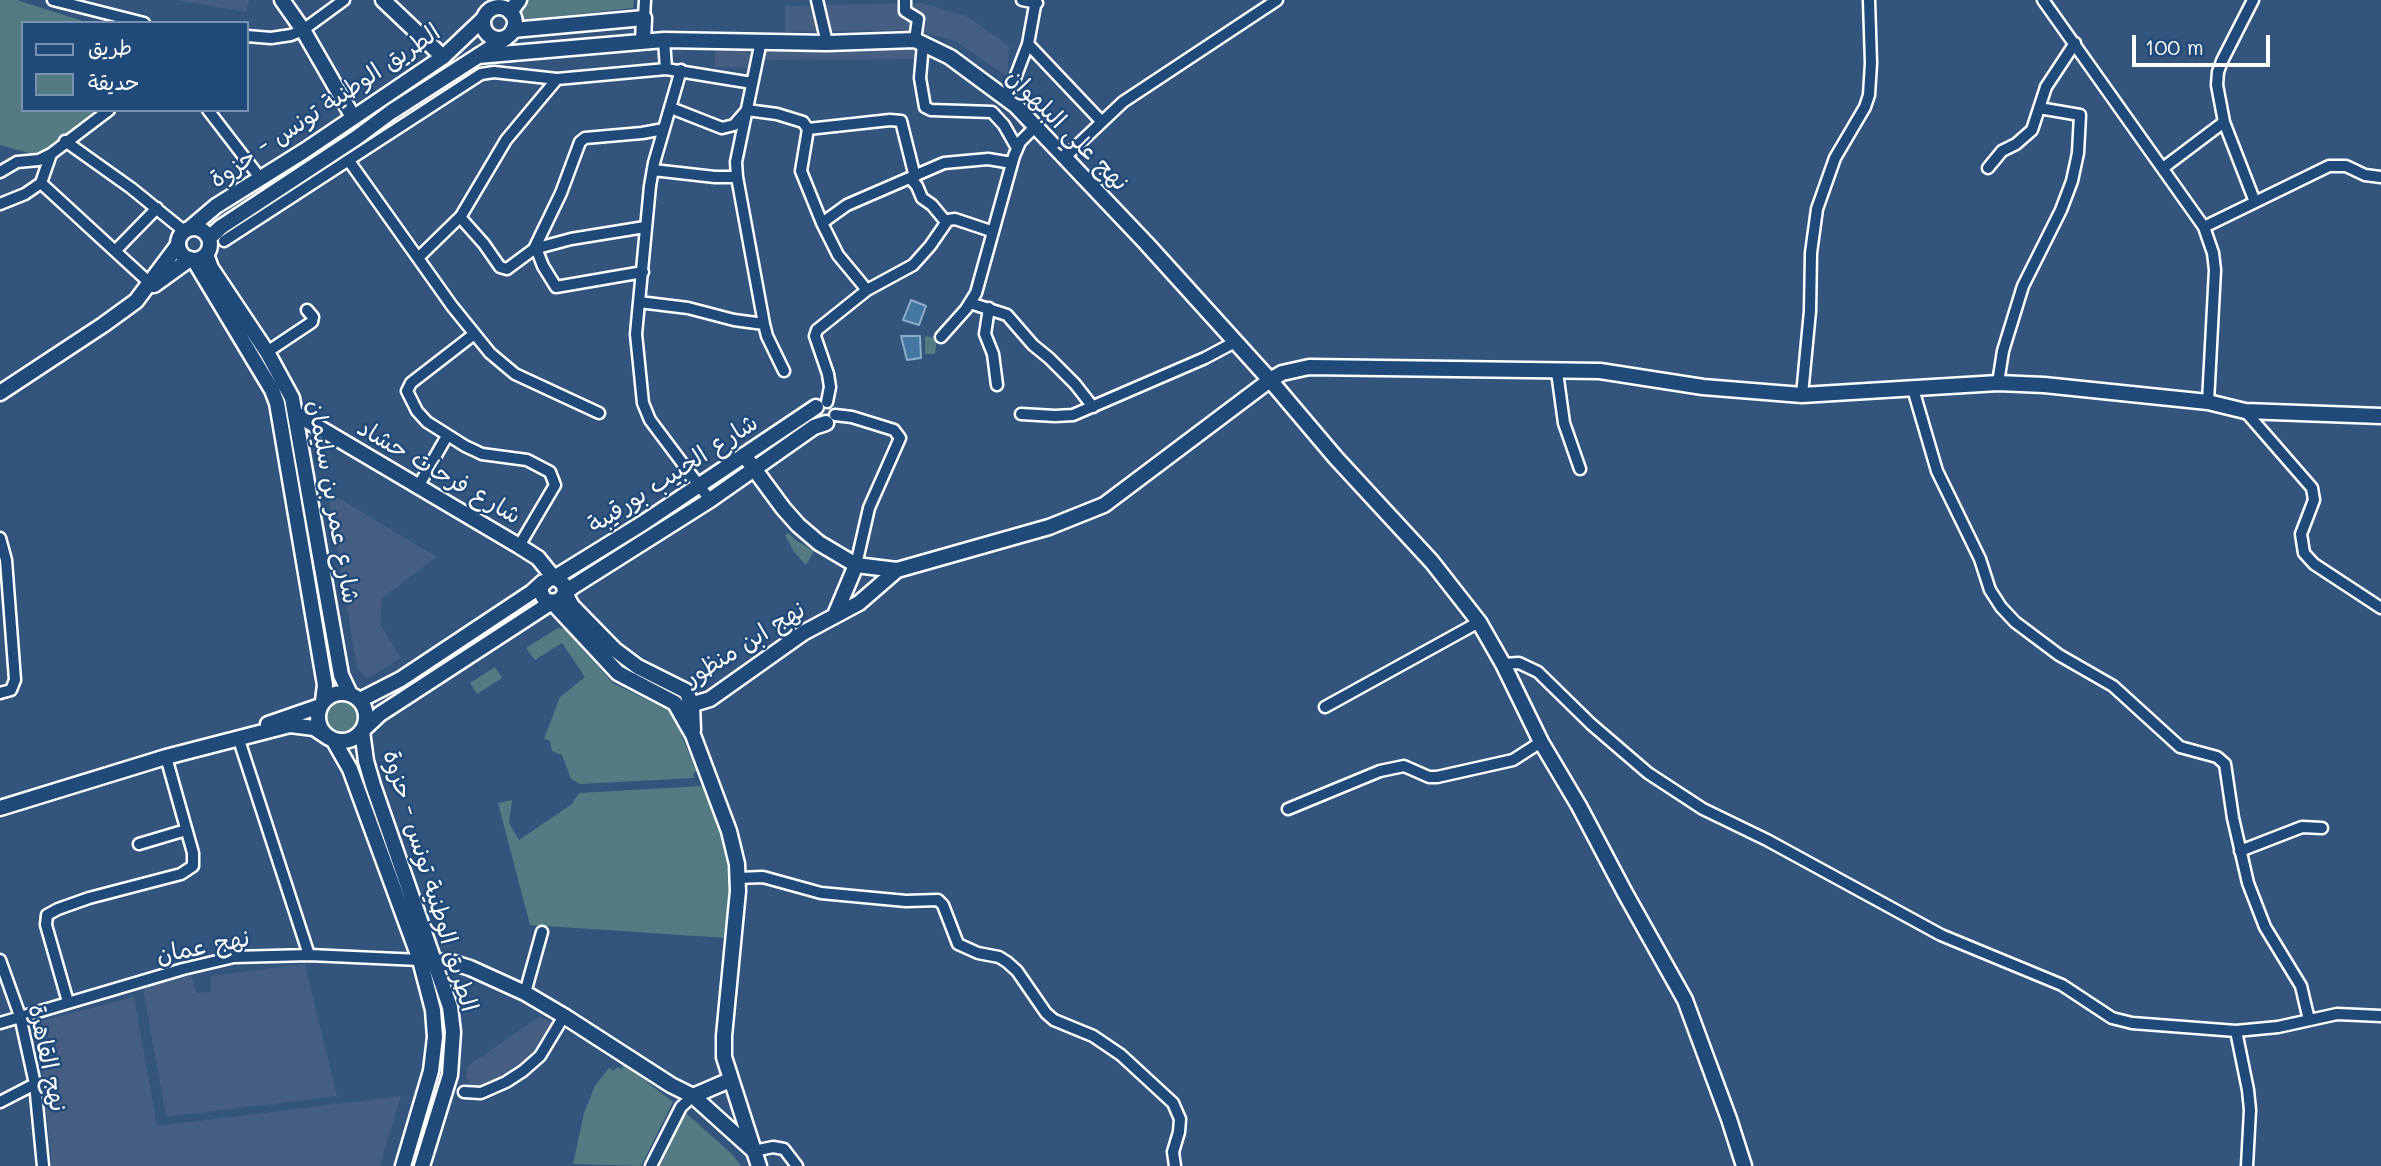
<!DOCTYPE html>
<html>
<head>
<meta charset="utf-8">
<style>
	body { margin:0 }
	#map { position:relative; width:2381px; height:1166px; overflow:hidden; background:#33547d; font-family:Mali,"Playpen Sans Arabic",sans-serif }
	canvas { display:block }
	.legend { position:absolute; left:21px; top:21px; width:228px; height:91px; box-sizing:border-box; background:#1f4a7a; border:2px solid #7992af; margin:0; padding:9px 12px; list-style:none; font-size:21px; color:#fff }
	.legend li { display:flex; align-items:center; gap:14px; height:35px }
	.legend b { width:35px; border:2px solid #7992af }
	.scale { position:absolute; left:2132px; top:35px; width:138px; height:32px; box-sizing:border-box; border:4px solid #fff; border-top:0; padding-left:9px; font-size:21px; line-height:24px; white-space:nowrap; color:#fff; -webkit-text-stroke:5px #1f4a7a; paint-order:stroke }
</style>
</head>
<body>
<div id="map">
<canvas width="2381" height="1166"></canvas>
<ul class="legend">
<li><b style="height:9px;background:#1f4a7a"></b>طريق</li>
<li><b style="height:19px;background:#547b82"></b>حديقة</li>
</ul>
<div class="scale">100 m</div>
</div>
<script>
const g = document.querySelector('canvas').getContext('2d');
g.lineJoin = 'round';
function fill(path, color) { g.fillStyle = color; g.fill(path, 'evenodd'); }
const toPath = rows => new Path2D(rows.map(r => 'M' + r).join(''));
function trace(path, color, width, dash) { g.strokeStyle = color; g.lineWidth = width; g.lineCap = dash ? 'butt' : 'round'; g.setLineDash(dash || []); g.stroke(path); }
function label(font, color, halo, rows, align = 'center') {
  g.font = font + ' Mali,"Playpen Sans Arabic",sans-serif'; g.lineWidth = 5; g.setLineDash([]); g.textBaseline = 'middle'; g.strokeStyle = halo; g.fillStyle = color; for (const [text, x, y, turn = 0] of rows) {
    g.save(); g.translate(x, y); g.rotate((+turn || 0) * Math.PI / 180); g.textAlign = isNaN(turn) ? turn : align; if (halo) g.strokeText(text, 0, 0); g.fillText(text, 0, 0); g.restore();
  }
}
fill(toPath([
	[175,0,249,0,246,12],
	[922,3,968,17,1009,46,1007,77,956,41,924,33,904,30,785,32,785,6],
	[881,41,924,48,917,59,761,60,763,43],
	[757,42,751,68,714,67,716,45],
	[328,492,437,557,382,598,380,624,401,658,367,679,357,668],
	[305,964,337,1096,166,1117,143,988,191,975,197,993,211,992,211,976],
	[134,997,157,1126,401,1096,380,1166,52,1166,37,1022],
	[540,1016,553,1023,554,1030,539,1054,478,1090,473,1089,466,1077,468,1066]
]), '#455e82');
fill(toPath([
	[0,0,17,0,89,23,23,23,23,110,103,110,40,156,0,145],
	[524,0,634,0,633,8,522,20,518,6],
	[925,336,937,338,935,354,925,354],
	[788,533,797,541,814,551,806,565,794,552,785,535],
	[558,628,565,629,613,683,666,709,673,715,697,772,693,773,694,778,580,784,571,779,562,755,552,751,550,741,544,739,560,697,585,677,562,643,535,660,526,648],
	[495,667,502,678,477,694,470,683],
	'325 717a17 17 0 1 1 34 0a17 17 0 1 1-34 0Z',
	[703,786,725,841,731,870,726,938,530,925,498,803,512,800,509,823,519,840,572,804,579,793],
	[624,1064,673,1102,641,1166,573,1164,584,1113,595,1086,609,1068,614,1071,617,1067,621,1069],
	[686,1113,732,1154,741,1166,659,1166]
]), '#547b82');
const water = toPath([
	[911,300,926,306,919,325,903,320,911,300],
	[901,336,920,336,921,358,907,360,901,336]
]);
fill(water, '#4376a0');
trace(water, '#8eadc6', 2);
const street = toPath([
	[53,0,144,23],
	[817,0,827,43],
	[905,0,905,11,918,19,915,40],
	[1022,0,1037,3],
	[2043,0,2204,227,2213,253,2215,270,2208,402],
	[2253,0,2222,61,2218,72,2217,85,2224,122,2255,202],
	[644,18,645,0],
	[247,36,271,38,291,35,303,30,344,0],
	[761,41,736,162,737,177,764,324,767,336,784,371],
	[923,44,920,78,925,107,931,110,992,112,1004,125,1017,148],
	[1028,44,1101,121],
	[666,69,752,83],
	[681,70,654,163,650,186,636,334,643,403,650,420,710,500],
	[1005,96,1015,78,1028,44,1036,0],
	[671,108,722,128,734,125,747,110,777,114,803,122,808,129,801,171,822,223,847,205,944,163,988,159,1012,163],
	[208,110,261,179],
	[808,129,890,120,901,121,915,177],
	[65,141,131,188,184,231],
	[1065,157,1123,102,1277,0],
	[349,161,452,306,490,353,515,374,599,413],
	[1988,168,2002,151,2016,144,2032,130,2046,87,2075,43],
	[2163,168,2224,122],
	[653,170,715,177,737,177],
	[0,172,17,162,39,160,51,154,109,110],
	[910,178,917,186,922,198,932,205,946,222],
	[41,183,153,286],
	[0,204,25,194,41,183,51,154],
	[460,217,484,244,500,267,507,269,534,249,561,193,580,142,585,138,642,133,664,129],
	[822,223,838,255,867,290],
	[2204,227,2329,166,2346,166,2365,175,2381,177],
	[224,241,481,74,494,72,557,79,666,69,664,40],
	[536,248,543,266,556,287,643,272],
	[534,249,571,239,645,227],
	[116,250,157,208],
	[419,257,461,216,506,140,557,79],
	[639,302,688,308,734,320,764,324],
	[970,303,1007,315,1033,345,1049,358,1075,384,1093,407],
	[989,308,985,334,993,354,997,385],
	[473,335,411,383,407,391,417,411,427,422,465,446,482,454,527,460,550,472,555,485,519,546],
	[941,337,966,309,976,293,1014,156,1020,142,1035,127],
	[267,352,312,322,313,317,307,310],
	[1557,372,1564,423,1580,469],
	[1998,383,2003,351,2023,286,2061,210,2072,181,2078,153,2080,115,2039,108],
	[1913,389,1937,471,1980,559,1990,590,2001,607,2015,622,2059,655,2113,686,2180,747,2217,757,2225,764,2233,818,2248,883,2265,927,2301,986,2309,1020],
	[1802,395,1810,311,1811,253,1817,209,1835,158,1865,107,1869,95,1871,63,1869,0],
	[827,402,830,387,828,374,815,336,817,330,867,290,913,265,930,246,948,220,955,219,991,231],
	[2245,411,2312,488,2314,500,2301,534,2304,553,2314,564,2381,608],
	[1021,414,1055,416,1073,415,1205,358,1235,342],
	[835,415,852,417,894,430,900,438,869,508,856,565],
	[419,485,447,436],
	[0,538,6,560,15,680,11,690,0,693],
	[1503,664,1519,663,1538,672,1591,724,1648,773,1703,809,1767,840,1941,935,2062,985,2112,1018,2132,1023,2236,1031,2278,1027,2337,1014,2381,1016],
	[1325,707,1479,622],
	[238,737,309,955],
	[1288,809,1380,771,1404,766,1429,777,1437,777,1513,760,1541,742],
	[139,844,186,830],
	[2240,851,2302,827,2322,828],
	[738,878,763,877,821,893,906,901,938,900,943,905,958,944,978,953,999,957,1007,962,1017,971,1046,1013,1054,1020,1093,1036,1121,1055,1173,1103,1180,1119,1179,1132,1173,1152,1175,1166],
	[0,960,20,1016,35,1084,43,1166],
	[525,993,542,932],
	[68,1002,46,925,47,915,58,909,89,898,181,874,193,866,193,853,166,757],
	[0,1023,183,969,234,957,309,955,420,960],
	[2236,1031,2248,1090,2250,1110,2247,1166],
	[464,1092,481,1093,506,1082,523,1071,540,1056,564,1016],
	[0,1102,35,1084],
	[754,1151,773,1147,784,1149,797,1166],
	[651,1166,681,1107,693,1096]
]);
const secondary = toPath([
	[282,0,303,30,353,117],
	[383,0,443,57],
	[513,30,644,18,643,41],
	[478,56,664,40,827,43,915,40,950,57,1015,105,1146,243,1270,380,1336,458,1432,562,1479,622,1503,664,1541,742,1579,806,1625,893,1685,1000,1729,1119,1744,1166],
	[154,285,190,259],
	[0,393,103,325,136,301,178,245],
	[296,414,519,546,538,558,554,578,643,523,816,407],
	[744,455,783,508,798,525,819,543,856,565,897,570,1049,527,1104,505,1270,380,1282,373,1309,367,1600,371,1703,387,1802,395,1998,383,2044,385,2208,402,2245,411,2381,416],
	[835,615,856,565],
	[360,700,401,679,532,592,543,582],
	[684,707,710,699,803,633,859,603,897,570],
	[364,729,380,714,552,602,618,673,675,703,693,735,729,831,737,864,738,891,724,1036,724,1057,754,1151],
	[693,730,692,705,686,691,638,667,614,649,572,606,565,593,564,585,558,579,550,578,541,586,541,593,545,600,552,602,560,600,565,593,574,586,710,500,814,427,826,423],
	[422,960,454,963,470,968,525,993,564,1016,671,1085,693,1096,754,1151,759,1166],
	[693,1096,730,1080]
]);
const primary = toPath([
	'483 23a16 16 0 1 1 32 0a16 16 0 1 1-32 0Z',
	[510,12,519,0],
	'178 244a16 16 0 1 1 32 0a16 16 0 1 1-32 0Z',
	[189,229,216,206,304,151,443,57,483,19],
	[209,238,221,227,356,138,391,112,506,38],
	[206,254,211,268,267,352,292,398,341,675,350,694],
	[194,260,272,390,277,403,325,685,323,701],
	'318 717a24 24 0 1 1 48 0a24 24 0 1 1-48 0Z',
	[268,724,320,706],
	[362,731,366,761,373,785,450,1007,453,1032,450,1075,422,1166],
	[334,741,350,769,420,960,433,1010,435,1037,431,1071,403,1166],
	[0,808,166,757,290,725,314,728,329,738]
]);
trace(street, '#fff', 15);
trace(secondary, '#fff', 19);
trace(primary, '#fff', 19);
trace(street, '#1f4a7a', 10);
trace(secondary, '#1f4a7a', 14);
trace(primary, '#1f4a7a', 14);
label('24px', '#fff', '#1f4a7a', [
	["الطريق الوطنية تونس - حزوة",325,106,-34],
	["نهج علي البلهوان",1067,130,45],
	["شارع فرحات حشاد",439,472,30],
	["شارع الحبيب بورقيبة",673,474,-33],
	["شارع عمر بن سليمان",333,502,80],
	["نهج ابن منظور",745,644,-32],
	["الطريق الوطنية تونس - حزوة",430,881,73],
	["نهج عمان",203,947,-11],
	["نهج القاهرة",47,1058,78]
]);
</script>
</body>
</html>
